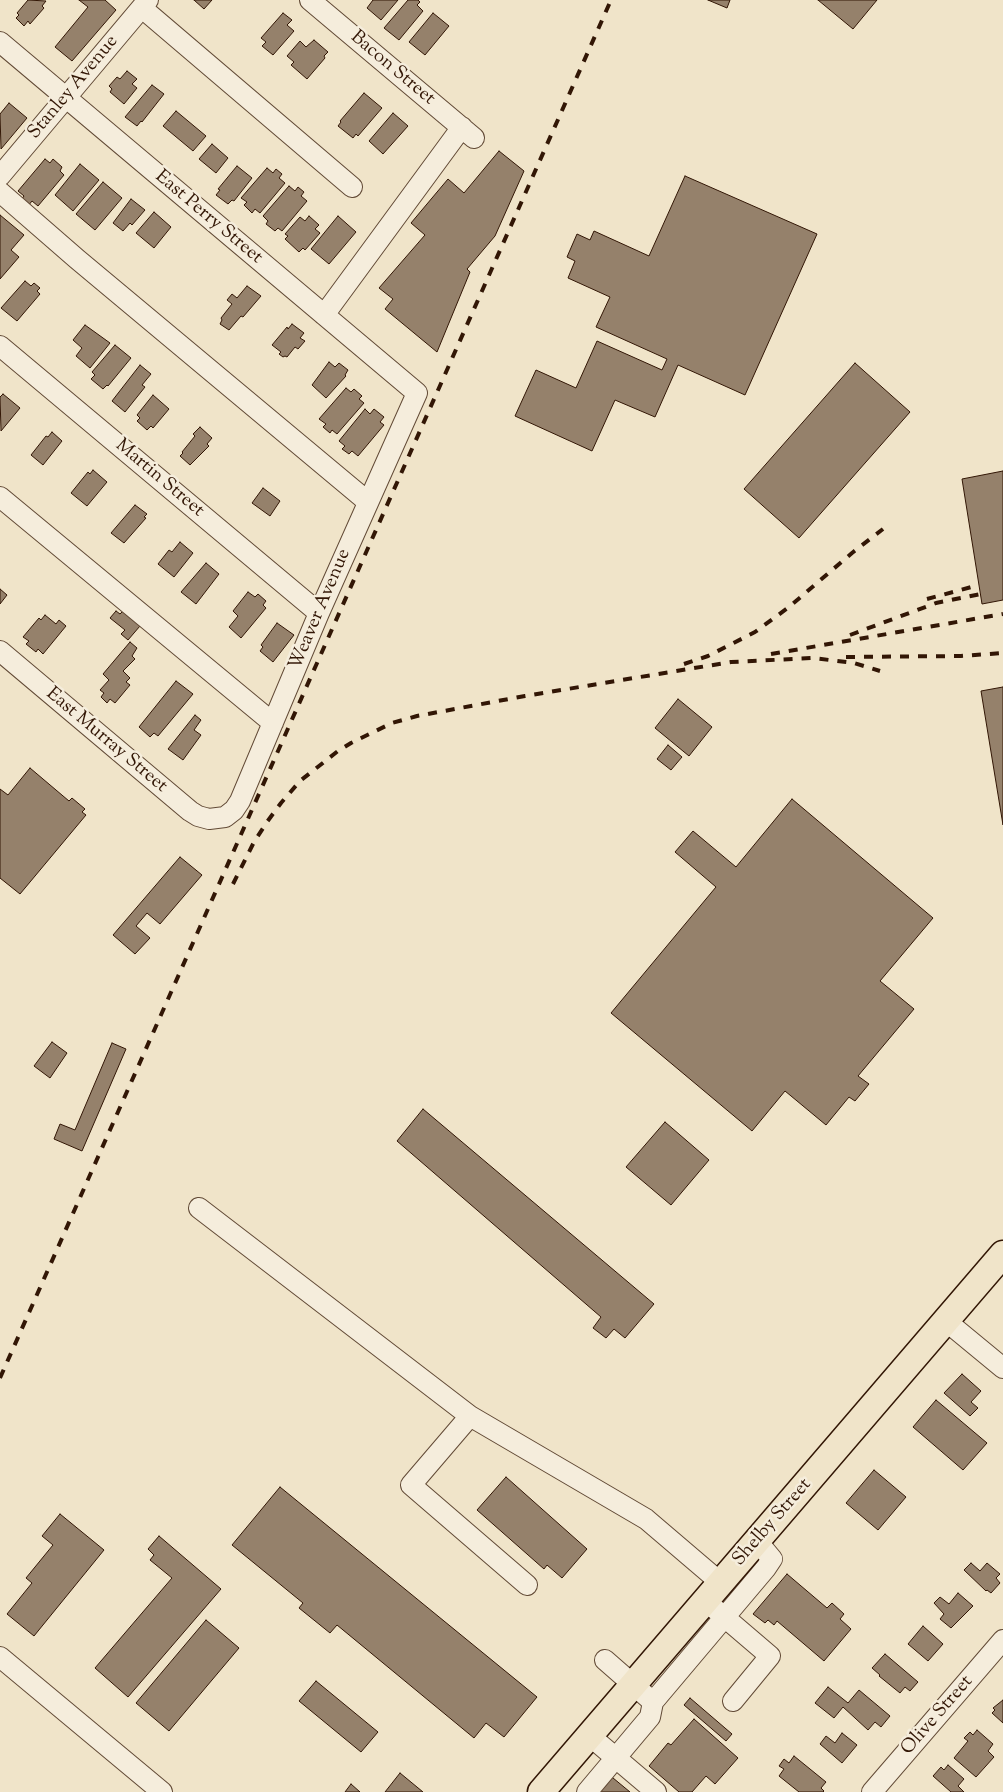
<!DOCTYPE html>
<html>
<head>
<meta charset="utf-8">
<style>
	body { margin:0 }
	canvas { display:block; background:#f0e4c9 }
</style>
</head>
<body>
<canvas width="1003" height="1792"></canvas>
<script>
const g = document.querySelector('canvas').getContext('2d');
g.lineJoin = 'round';
function fill(path, color) { g.fillStyle = color; g.fill(path, 'evenodd'); }
const toPath = rows => new Path2D(rows.map(r => 'M' + r).join(''));
function trace(path, color, width, dash) { g.strokeStyle = color; g.lineWidth = width; g.lineCap = dash ? 'butt' : 'round'; g.setLineDash(dash || []); g.stroke(path); }
function label(font, color, halo, rows, align = 'center') {
  g.font = font + ' "Sorts Mill Goudy",serif'; g.lineWidth = 5; g.setLineDash([]); g.textBaseline = 'middle'; g.strokeStyle = halo; g.fillStyle = color; for (const [text, x, y, turn = 0] of rows) {
    g.save(); g.translate(x, y); g.rotate((+turn || 0) * Math.PI / 180); g.textAlign = isNaN(turn) ? turn : align; if (halo) g.strokeText(text, 0, 0); g.fillText(text, 0, 0); g.restore();
  }
}
const building = toPath([
	[28,0,46,1,42,6,44,8,30,24,28,21,24,26,16,18,19,15,17,13,28,0],
	[79,0,105,0,116,10,72,61,55,47,88,7,79,0],
	[194,0,212,0,204,9,194,0],
	[373,0,398,0,381,20,367,8,373,0],
	[408,0,418,0,420,2,417,5,423,11,399,40,384,28,408,0],
	[708,0,730,0,727,8,708,0],
	[818,0,877,0,853,29,818,0],
	[283,13,292,20,287,25,294,31,273,55,262,46,266,42,261,38,283,13],
	[433,13,449,26,425,55,409,42,433,13],
	[314,40,328,52,324,56,325,58,307,79,291,65,294,62,287,56,300,41,306,47,314,40],
	[127,71,137,79,132,84,137,88,124,104,110,92,112,89,109,86,117,77,120,79,127,71],
	[152,85,164,94,142,122,141,121,137,126,125,117,152,85],
	[364,93,382,108,358,136,356,134,353,138,338,126,341,122,340,121,364,93],
	[9,103,27,118,1,149,0,114,9,103],
	[176,111,206,136,193,151,163,126,176,111],
	[393,113,408,126,383,154,369,141,393,113],
	[212,144,228,158,216,173,199,159,212,144],
	[499,151,524,171,495,236,467,269,470,272,437,352,385,309,393,299,379,288,425,235,411,223,448,179,464,193,499,151],
	[45,159,50,163,53,159,62,167,60,171,64,175,38,206,32,201,28,206,21,200,24,196,18,191,45,159],
	[80,164,99,180,73,211,55,195,80,164],
	[237,166,252,178,234,201,232,200,228,204,216,195,220,190,218,189,237,166],
	[267,168,273,173,276,169,282,174,279,178,285,183,260,213,255,209,252,213,244,205,247,202,241,198,267,168],
	[685,176,817,234,745,395,678,365,655,417,615,400,592,451,515,416,536,370,576,388,597,341,662,370,667,359,596,327,610,297,568,278,575,261,567,257,577,234,590,240,594,231,649,256,685,176],
	[103,182,122,198,95,230,76,214,103,182],
	[289,186,295,191,298,187,304,192,301,196,307,201,282,231,278,228,275,231,266,224,268,221,263,216,289,186],
	[131,199,145,210,132,225,130,223,123,231,113,223,131,199],
	[154,212,171,227,154,248,136,233,154,212],
	[0,215,24,235,11,250,19,257,0,279,0,215],
	[309,216,319,225,315,229,320,233,305,250,303,248,299,252,285,239,288,236,285,234,300,217,305,221,309,216],
	[338,216,356,232,329,264,311,249,338,216],
	[25,281,31,286,34,283,40,288,37,291,40,294,17,321,1,308,25,281],
	[247,286,261,296,243,317,241,316,229,330,220,324,222,320,221,318,232,304,227,300,232,294,237,298,247,286],
	[292,324,304,333,300,338,305,341,298,349,295,347,287,357,285,356,283,357,279,354,281,352,272,345,287,327,288,329,292,324],
	[85,325,110,343,90,368,76,356,82,348,73,340,85,325],
	[115,345,131,358,108,386,107,385,103,389,91,379,95,375,92,372,115,345],
	[329,362,335,367,339,363,348,370,345,375,346,376,326,398,312,385,329,362],
	[855,363,910,412,799,538,744,489,855,363],
	[140,365,151,374,142,385,145,387,125,412,112,401,140,365],
	[346,388,351,392,354,389,362,396,359,399,364,403,337,434,332,430,330,433,323,427,326,424,319,419,346,388],
	[3,394,20,408,1,431,0,397,3,394],
	[153,395,169,409,153,428,151,426,147,430,137,421,140,418,137,415,153,395],
	[365,409,370,414,374,409,384,417,380,422,384,425,358,456,352,451,349,454,342,449,345,446,339,441,365,409],
	[200,427,212,438,207,444,209,446,190,465,180,456,183,453,182,452,195,436,193,434,200,427],
	[52,432,62,441,43,465,31,455,46,436,48,437,52,432],
	[93,470,107,482,87,506,71,493,88,472,90,474,93,470],
	[1003,471,1003,600,982,604,962,479,1003,471],
	[263,488,280,501,270,516,252,503,263,488],
	[135,505,147,514,144,517,146,518,124,543,111,533,135,505],
	[180,542,193,553,174,577,158,564,169,550,172,552,180,542],
	[206,563,219,574,196,604,181,592,206,563],
	[0,589,7,595,0,604,0,589],
	[248,592,255,597,258,594,266,601,263,605,266,608,241,638,229,627,238,616,233,611,248,592],
	[116,611,120,614,123,611,140,626,128,640,121,634,125,630,110,618,116,611],
	[45,615,56,624,59,620,66,626,43,654,38,649,36,652,26,644,29,641,23,637,39,618,41,620,45,615],
	[277,623,294,635,273,662,260,651,263,647,261,645,277,623],
	[130,642,137,648,132,656,135,659,123,671,130,678,126,682,130,685,115,703,110,699,107,703,101,697,104,693,100,690,109,680,103,674,130,642],
	[176,681,193,694,158,736,154,733,150,737,139,727,176,681],
	[1003,687,1003,825,981,691,1003,687],
	[678,699,712,727,689,756,655,728,678,699],
	[195,715,201,720,194,730,201,735,183,760,168,749,195,715],
	[668,745,682,757,671,770,657,759,668,745],
	[30,768,69,801,72,798,85,809,82,812,86,815,20,894,0,878,0,789,8,795,30,768],
	[792,799,933,918,880,981,914,1009,858,1076,869,1084,855,1101,849,1097,826,1125,785,1091,752,1131,611,1013,716,887,675,852,693,831,736,867,792,799],
	[180,857,202,875,160,924,147,913,136,926,150,938,135,954,113,935,180,857],
	[52,1042,67,1053,50,1078,34,1066,52,1042],
	[112,1043,126,1049,82,1151,54,1139,60,1124,75,1130,112,1043],
	[423,1109,654,1304,625,1338,614,1329,606,1338,593,1328,601,1317,397,1141,423,1109],
	[665,1122,709,1160,671,1205,626,1167,665,1122],
	[962,1374,981,1391,971,1402,978,1408,970,1416,944,1393,962,1374],
	[936,1400,987,1443,963,1470,913,1427,936,1400],
	[874,1470,906,1497,878,1530,846,1503,874,1470],
	[506,1477,587,1549,562,1578,547,1565,544,1569,477,1510,506,1477],
	[280,1487,537,1697,504,1737,486,1723,474,1738,337,1625,330,1633,299,1608,303,1603,232,1545,280,1487],
	[60,1514,104,1550,34,1636,7,1614,32,1583,26,1578,53,1545,42,1536,60,1514],
	[159,1536,221,1589,128,1697,95,1668,172,1578,150,1560,154,1555,148,1549,159,1536],
	[971,1563,980,1571,987,1563,1000,1574,996,1578,1000,1583,991,1593,987,1590,986,1591,964,1570,971,1563],
	[787,1574,827,1608,832,1603,844,1614,840,1619,851,1629,824,1661,777,1621,774,1625,768,1620,765,1623,753,1614,787,1574],
	[958,1593,973,1606,951,1628,940,1619,944,1614,934,1603,940,1597,949,1604,958,1593],
	[206,1620,239,1648,169,1731,136,1703,206,1620],
	[923,1626,943,1644,928,1661,908,1644,923,1626],
	[885,1654,918,1682,910,1691,905,1687,900,1693,879,1676,880,1675,872,1668,885,1654],
	[316,1681,378,1732,361,1752,299,1701,316,1681],
	[828,1687,848,1703,859,1690,890,1716,881,1727,875,1722,868,1730,843,1707,834,1718,815,1703,828,1687],
	[690,1698,732,1734,726,1741,684,1705,690,1698],
	[1003,1700,1003,1723,992,1713,995,1710,993,1708,1003,1700],
	[694,1719,738,1758,715,1784,706,1776,692,1792,679,1792,649,1766,668,1743,671,1745,694,1719],
	[977,1730,993,1744,988,1751,994,1757,976,1777,954,1758,968,1741,964,1738,970,1732,973,1735,977,1730],
	[842,1733,857,1745,842,1763,820,1744,826,1736,835,1743,842,1733],
	[794,1756,826,1782,821,1788,824,1791,823,1792,799,1792,779,1776,784,1769,779,1766,784,1759,789,1763,794,1756],
	[948,1765,964,1779,958,1786,964,1792,951,1792,933,1776,941,1767,944,1770,948,1765],
	[400,1773,423,1792,385,1792,400,1773],
	[607,1773,630,1792,600,1792,607,1784,607,1773],
	[351,1784,360,1792,345,1792,351,1784]
]);
fill(building, '#95816b');
trace(building, '#321605', 1);
const minor = toPath([
	[310,0,474,138],
	[142,8,352,187],
	[0,42,417,393,319,613,240,801,234,810,225,817,209,819,198,816,190,811,0,651],
	[0,176,148,0],
	[0,192,77,259,368,502],
	[324,315,462,127],
	[0,346,319,613],
	[0,497,273,723],
	[199,1208,470,1416],
	[946,1321,1003,1368],
	[527,1585,411,1485,470,1416,646,1519,721,1583],
	[715,1609,770,1656,733,1701],
	[0,1657,162,1792],
	[605,1660,653,1702,766,1568,772,1559,757,1541],
	[590,1736,656,1792],
	[587,1792,650,1717,653,1702],
	[872,1792,1003,1640]
]);
const major = toPath([
	[541,1792,1003,1254]
]);
trace(minor, '#624a36', 22);
trace(major, '#321605', 29);
trace(minor, '#f5eddc', 20);
trace(major, '#f0e4c9', 26);
trace(toPath([
	[927,599,979,585],
	[850,635,936,603,981,594],
	[771,654,1003,614],
	[846,657,961,656,1003,653],
	[684,664,708,656,755,632,789,607,852,553,883,529],
	[233,884,254,842,267,822,281,803,300,781,338,751,351,743,392,723,417,716,525,696,731,662,813,658,854,663,880,671],
	[0,1378,611,0]
]), '#321605', 4, [9, 9]);
label('19px', '#321605', '#f5eddc', [
	["Bacon Street",392,69,40],
	["Stanley Avenue",74,88,-50],
	["East Perry Street",208,218,40],
	["Martin Street",159,479,40],
	["Weaver Avenue",321,610,-67],
	["East Murray Street",106,741,40],
	["Shelby Street",773,1523,-49],
	["Olive Street",938,1716,-49]
]);
</script>
</body>
</html>
